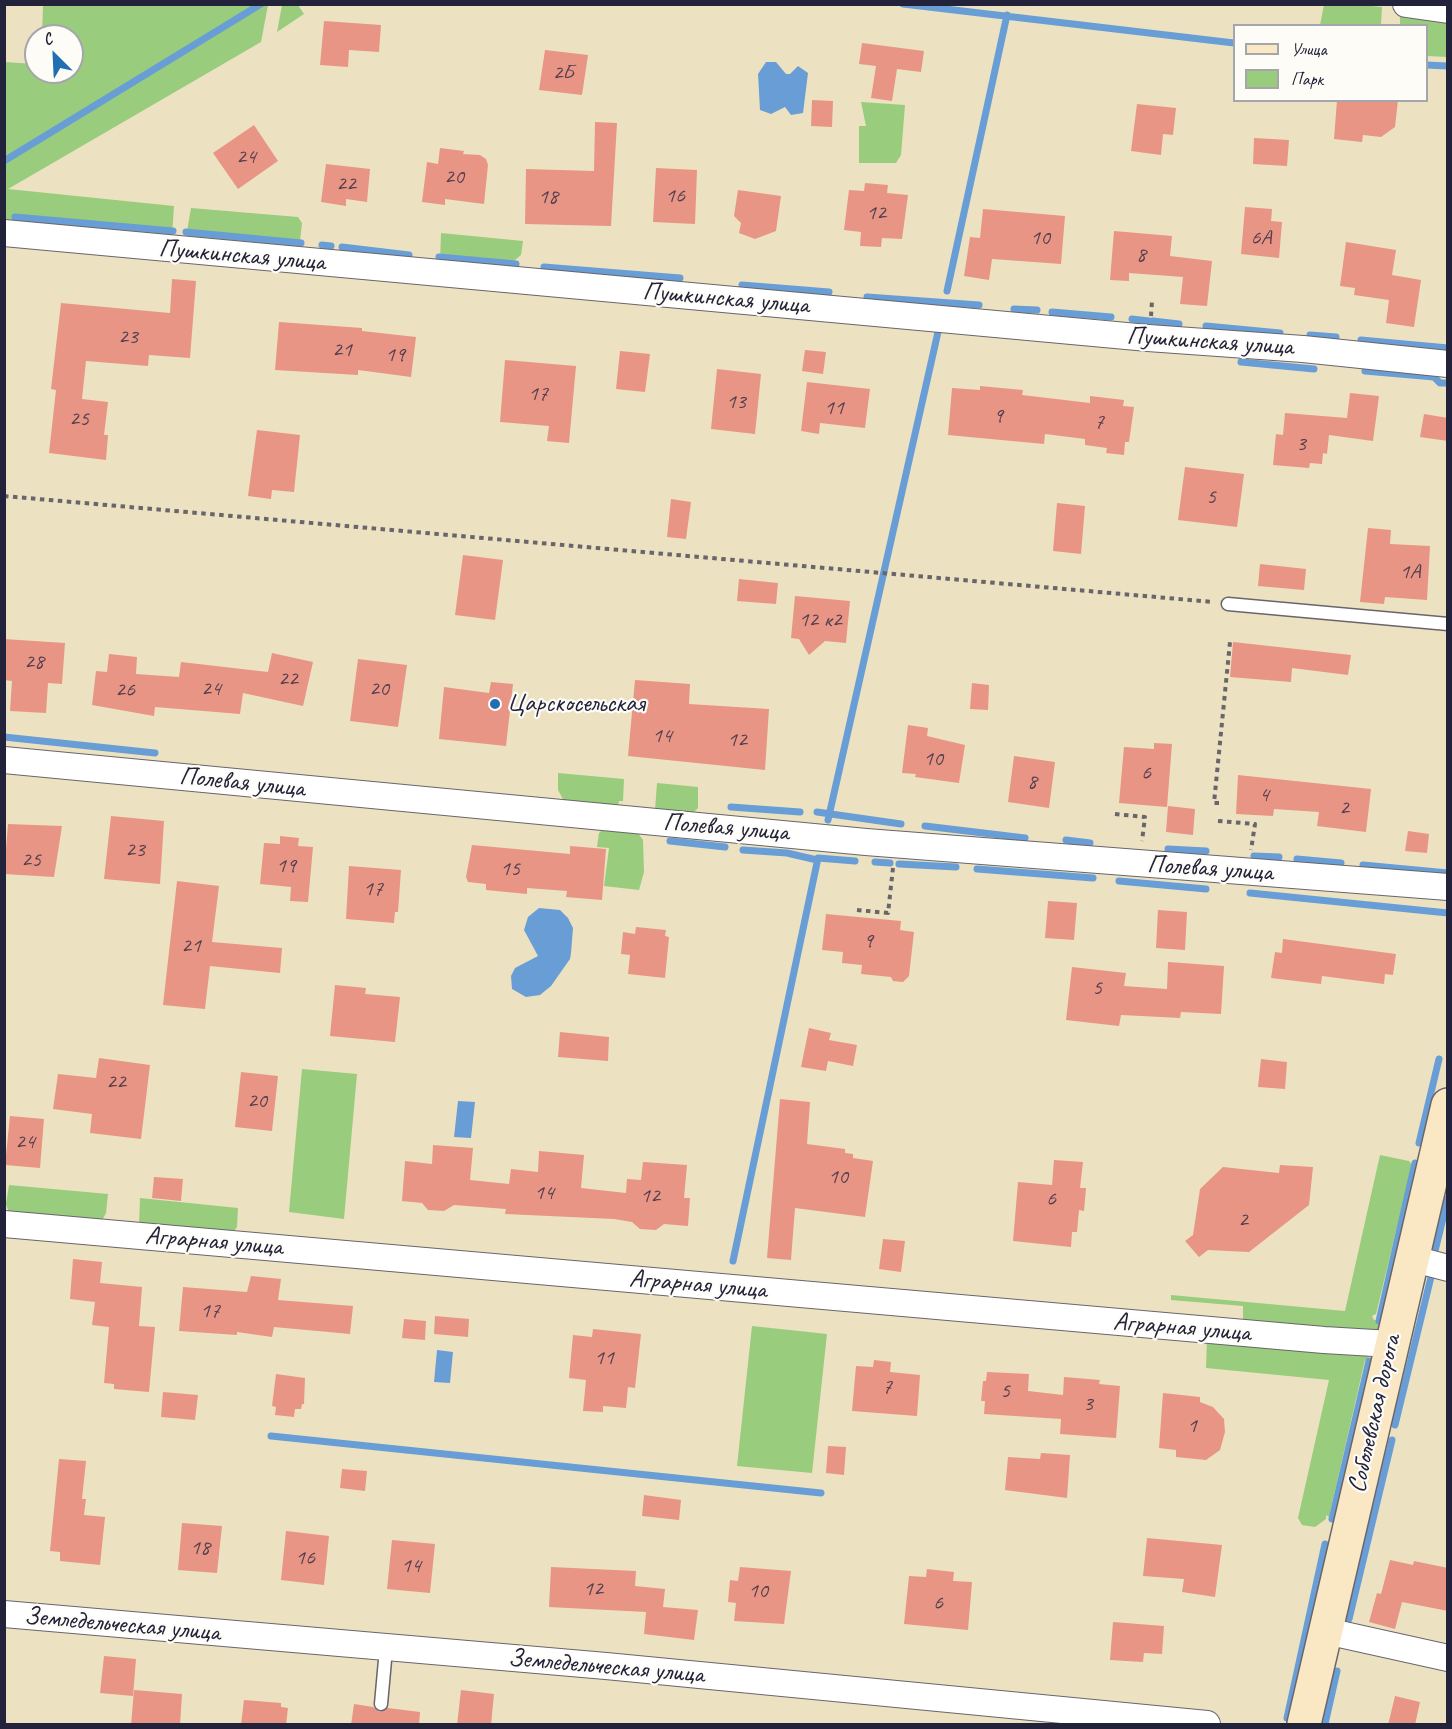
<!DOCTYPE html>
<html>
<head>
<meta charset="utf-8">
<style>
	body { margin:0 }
	#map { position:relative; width:1452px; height:1729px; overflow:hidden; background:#ece2c2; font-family:Caveat,sans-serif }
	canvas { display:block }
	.frame { position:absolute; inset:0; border:6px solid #22223b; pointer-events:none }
	.legend { position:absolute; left:1233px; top:24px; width:195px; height:78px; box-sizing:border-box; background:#fdfcf7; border:2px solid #a5a5ac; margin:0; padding:8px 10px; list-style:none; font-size:18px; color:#22223b }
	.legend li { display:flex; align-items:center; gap:12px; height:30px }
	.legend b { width:30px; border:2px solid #a5a5ac }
	.north { position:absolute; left:24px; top:24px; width:60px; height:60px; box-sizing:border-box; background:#fdfcf7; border:2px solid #a5a5ac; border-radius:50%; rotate:336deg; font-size:16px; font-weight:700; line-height:24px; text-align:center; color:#22223b }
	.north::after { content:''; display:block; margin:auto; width:21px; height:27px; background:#1f6fb2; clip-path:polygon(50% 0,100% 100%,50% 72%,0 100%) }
</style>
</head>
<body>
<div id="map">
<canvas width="1452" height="1729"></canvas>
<div class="frame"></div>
<ul class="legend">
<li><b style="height:8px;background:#fae7c3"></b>Улица</li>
<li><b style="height:16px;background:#99cc7d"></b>Парк</li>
</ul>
<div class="north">С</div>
</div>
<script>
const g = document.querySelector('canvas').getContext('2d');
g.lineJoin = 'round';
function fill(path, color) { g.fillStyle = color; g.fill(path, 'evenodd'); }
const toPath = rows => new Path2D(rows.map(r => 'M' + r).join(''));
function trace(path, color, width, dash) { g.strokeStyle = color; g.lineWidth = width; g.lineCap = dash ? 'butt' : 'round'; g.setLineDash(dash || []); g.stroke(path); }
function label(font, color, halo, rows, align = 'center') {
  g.font = font + ' Caveat,sans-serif'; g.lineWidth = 4.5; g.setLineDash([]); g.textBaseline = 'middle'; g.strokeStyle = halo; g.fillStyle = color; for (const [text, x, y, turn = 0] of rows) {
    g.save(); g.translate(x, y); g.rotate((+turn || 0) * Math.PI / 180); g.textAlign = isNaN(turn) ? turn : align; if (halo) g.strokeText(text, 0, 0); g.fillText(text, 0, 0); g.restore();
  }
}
fill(toPath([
	[43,5,268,5,261,42,8,189,174,206,172,236,5,226,4,62,36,64,36,72,72,72,72,36,42,36],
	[282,5,298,5,304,14,277,32],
	[1361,5,1382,7,1381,25,1320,25,1324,5],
	[1409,10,1447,16,1447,57,1427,56,1426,26,1400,26,1400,17],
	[861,102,905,105,901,155,896,163,859,163,859,126,866,126],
	[191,208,298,217,302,223,299,250,186,237],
	[441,233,523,241,521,255,515,260,514,267,518,269,440,261],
	[558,773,624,779,623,801,619,801,618,806,564,801,558,790],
	[657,783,698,787,698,808,693,813,655,810],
	[603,829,638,833,643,840,644,872,639,890,604,886,609,848,597,847,599,833],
	[302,1069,357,1074,344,1219,289,1212],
	[1380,1155,1409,1161,1412,1165,1376,1314,1372,1316,1374,1320,1382,1321,1378,1330,1372,1333,1243,1321,1243,1306,1171,1300,1171,1295,1345,1311],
	[9,1185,108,1194,106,1213,100,1224,10,1216,6,1204],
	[140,1198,238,1208,237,1227,231,1235,139,1225],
	[752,1326,827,1334,812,1473,737,1466],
	[1207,1338,1367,1355,1371,1362,1365,1360,1329,1517,1326,1515,1326,1519,1315,1527,1302,1525,1298,1518,1329,1380,1206,1368]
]), '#99cc7d');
fill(toPath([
	[766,62,776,62,786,74,790,74,798,66,808,73,803,113,791,115,785,107,771,114,760,110,758,74],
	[539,908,560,910,568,918,573,928,571,953,570,959,551,986,540,995,526,997,512,989,511,976,515,968,538,956,524,930,528,917],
	[458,1101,475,1102,471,1138,454,1137],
	[437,1350,453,1352,450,1383,434,1382]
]), '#689ed5');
trace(toPath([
	[903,4,1234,43],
	[1426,65,1448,66],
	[4,161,261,4],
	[15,217,173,231],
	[186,232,301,243],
	[322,245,331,246],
	[342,247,409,255],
	[439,257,516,264],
	[544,267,680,278],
	[742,285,829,292],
	[947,291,1007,15],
	[867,297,979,305],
	[1014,309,1037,310],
	[1052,312,1111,317],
	[1132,319,1149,321],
	[1153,321,1179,324],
	[1206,326,1280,333],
	[1310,335,1336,337],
	[1361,340,1448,348],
	[1241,362,1314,369],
	[1365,371,1434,377,1440,383,1448,383],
	[4,737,155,753],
	[731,807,800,812],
	[817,812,901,824],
	[828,820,938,332],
	[925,826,1025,838],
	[1066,840,1090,843],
	[670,841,725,847],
	[1168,849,1206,851],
	[743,850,787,853,817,860],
	[1254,856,1279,857],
	[1297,859,1341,863],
	[875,862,890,863],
	[899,864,956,867],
	[1363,865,1448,873],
	[977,869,1093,878],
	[1119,881,1206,889],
	[1250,893,1448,913],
	[1419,1143,1439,1059],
	[1435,1251,1448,1198],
	[733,1261,818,858,855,861],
	[1379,1321,1415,1163],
	[1395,1425,1431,1277],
	[271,1436,821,1493],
	[1332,1519,1369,1361],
	[1349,1619,1392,1440],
	[1287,1718,1325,1544],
	[1325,1724,1337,1671]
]), '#689ed5', 7);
fill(toPath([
	[324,21,381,25,379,52,349,50,348,67,320,65],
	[862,43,924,51,921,72,897,69,892,101,871,98,876,66,859,64],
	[545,50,588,55,582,95,539,90],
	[812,100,833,101,832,127,811,126],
	[1337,100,1398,100,1395,127,1381,137,1363,135,1362,142,1334,139],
	[1137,104,1176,108,1173,135,1163,134,1161,155,1131,151],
	[595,122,617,123,611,226,525,224,526,169,594,171],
	[254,125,278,161,238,189,213,153],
	[1254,138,1289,140,1287,166,1253,164],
	[440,148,464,151,463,154,480,155,486,159,488,165,484,204,445,199,445,205,422,202,427,162,438,164],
	[326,164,370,169,367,202,346,199,346,206,321,202],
	[656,168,697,170,695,224,653,222],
	[865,183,888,185,887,193,908,195,902,239,882,238,881,247,860,246,861,232,844,230,849,190,864,191],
	[738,190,781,196,776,231,755,239,739,233,741,223,734,216],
	[1245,207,1272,209,1271,221,1282,222,1279,258,1241,254],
	[983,209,1065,216,1061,264,992,259,989,280,964,276,970,237,980,238],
	[1114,231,1172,236,1170,256,1212,261,1207,306,1180,304,1183,277,1129,273,1129,281,1110,280],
	[1346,242,1396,250,1392,275,1421,280,1414,327,1386,323,1389,300,1354,295,1355,288,1340,286],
	[172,279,196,281,190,358,149,355,148,366,86,361,82,399,108,402,104,435,108,435,106,460,49,453,56,390,51,389,61,303,170,313],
	[279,322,362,328,362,331,416,337,411,377,358,370,358,375,275,370],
	[805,350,826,352,823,374,802,371],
	[620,351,650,354,645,392,616,389],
	[505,360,576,366,569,443,547,441,549,426,500,422],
	[717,369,761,374,755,434,711,429],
	[807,382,870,389,865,428,820,423,819,434,801,431],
	[980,386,1023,390,1022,395,1090,403,1090,396,1124,400,1123,406,1134,407,1129,442,1125,442,1124,455,1106,453,1107,448,1085,445,1085,439,1045,434,1044,444,948,435,952,388,980,390],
	[1350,393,1379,396,1373,441,1329,435,1327,454,1323,453,1322,464,1310,463,1309,468,1273,465,1276,434,1283,435,1285,413,1347,418],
	[1424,414,1448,418,1448,441,1420,437],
	[257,430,300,435,294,492,272,490,271,499,248,496],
	[1185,467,1244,474,1237,527,1178,520],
	[671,499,691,502,686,539,667,537],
	[1057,503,1085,506,1081,554,1053,551],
	[1368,528,1391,530,1390,544,1430,546,1427,600,1385,597,1384,604,1360,602],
	[463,555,503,560,495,620,455,615],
	[1260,564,1306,569,1304,590,1258,586],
	[739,579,778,583,776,604,737,601],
	[795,596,850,601,846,643,825,641,809,655,799,639,791,638],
	[4,639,65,643,62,684,48,683,46,713,10,711,12,681,4,680],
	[1233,642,1351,655,1348,675,1292,668,1291,682,1230,677],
	[272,653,313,662,303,706,243,693,240,714,155,707,154,716,92,705,96,671,107,672,109,654,137,657,136,674,179,677,181,662,268,672],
	[358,659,407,665,398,727,350,721],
	[635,680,690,684,689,704,769,709,765,770,628,756],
	[491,682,513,684,506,746,439,739,444,687,489,693],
	[972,683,989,685,988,710,970,709],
	[908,725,928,728,927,736,965,745,959,783,915,777,916,774,902,773],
	[1154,743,1172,744,1167,807,1119,803,1124,747,1154,749],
	[1014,756,1055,762,1049,808,1008,802],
	[1238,775,1371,789,1366,832,1317,826,1319,812,1274,809,1273,816,1236,814],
	[1168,806,1195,809,1193,835,1166,832],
	[111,816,164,821,160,884,104,879],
	[8,824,62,826,54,877,4,874],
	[1408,831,1429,834,1427,853,1405,851],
	[280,836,299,838,298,846,313,847,308,902,290,901,291,887,260,884,264,843,280,844],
	[472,845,570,854,570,846,606,849,602,900,566,897,567,891,527,888,527,894,486,890,486,884,468,882,466,877],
	[349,866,401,870,398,912,395,912,394,923,346,919],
	[177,881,219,886,212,942,282,948,280,973,210,966,205,1009,163,1005],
	[1048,901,1077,903,1074,940,1045,938],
	[1158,910,1187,912,1185,950,1156,948],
	[826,914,901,921,900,930,914,932,909,976,903,982,893,981,891,977,861,974,862,965,842,963,843,952,822,950],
	[636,927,666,930,665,936,669,937,665,978,628,974,630,955,621,954,623,932,635,934],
	[1283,939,1396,954,1393,975,1385,974,1384,984,1322,976,1321,984,1271,978,1275,952,1282,953],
	[1168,962,1224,966,1221,1014,1181,1012,1180,1018,1121,1015,1119,1026,1066,1020,1072,967,1126,973,1124,986,1167,989],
	[335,985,366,988,365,994,400,997,395,1042,330,1036],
	[809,1028,831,1033,829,1040,857,1045,853,1066,828,1061,826,1071,801,1067],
	[560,1032,609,1037,608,1061,558,1057],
	[99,1058,150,1065,141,1139,90,1133,92,1114,53,1109,58,1074,96,1078],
	[1261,1059,1287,1062,1285,1089,1258,1087],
	[241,1072,278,1076,272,1131,235,1127],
	[780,1099,810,1102,807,1144,845,1149,845,1153,853,1154,853,1158,873,1161,865,1217,795,1208,791,1260,767,1258],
	[10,1116,44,1119,40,1168,5,1165],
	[433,1145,473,1148,470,1180,509,1184,511,1169,538,1172,539,1151,584,1155,581,1188,626,1193,627,1179,641,1180,643,1162,687,1165,684,1198,690,1198,688,1226,664,1224,656,1230,640,1229,632,1222,614,1219,505,1214,506,1209,454,1205,444,1211,428,1210,422,1203,402,1201,405,1161,432,1164],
	[1054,1160,1083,1162,1080,1188,1086,1188,1084,1211,1079,1210,1077,1232,1072,1232,1071,1247,1013,1241,1018,1182,1052,1185],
	[1280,1165,1313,1167,1309,1205,1249,1252,1208,1250,1199,1257,1185,1241,1193,1235,1200,1189,1223,1167,1279,1173],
	[154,1177,183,1179,181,1201,152,1198],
	[883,1239,905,1241,901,1272,879,1269],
	[73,1259,102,1262,100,1283,142,1287,139,1326,155,1327,149,1392,114,1389,114,1384,104,1383,109,1327,92,1325,95,1302,70,1299],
	[251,1276,281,1279,278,1300,353,1306,350,1334,274,1327,272,1337,237,1332,237,1335,179,1331,183,1287,247,1292],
	[435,1316,469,1319,468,1337,434,1334],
	[404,1319,426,1321,425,1340,402,1338],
	[593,1329,641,1334,635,1388,628,1387,626,1408,603,1406,603,1412,583,1411,586,1380,569,1378,573,1335,592,1337],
	[874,1360,891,1362,890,1372,920,1375,917,1416,852,1411,856,1366,873,1367],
	[987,1372,1029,1374,1028,1391,1063,1395,1064,1377,1100,1380,1099,1384,1120,1386,1116,1438,1060,1434,1061,1419,984,1414,985,1401,981,1401,983,1381,986,1381],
	[276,1374,305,1378,304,1404,302,1404,301,1409,295,1409,294,1417,275,1415,276,1407,272,1406],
	[163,1392,198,1395,195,1420,161,1417],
	[1163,1393,1200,1397,1200,1402,1213,1407,1224,1419,1225,1432,1220,1450,1206,1460,1176,1457,1176,1450,1159,1448],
	[828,1446,846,1447,844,1475,826,1473],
	[1041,1453,1070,1455,1067,1498,1005,1490,1008,1457,1040,1459],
	[59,1459,86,1461,82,1499,86,1499,84,1515,105,1517,100,1565,60,1561,60,1552,50,1551],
	[342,1469,367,1471,365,1491,340,1488],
	[644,1495,681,1500,679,1520,642,1516],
	[182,1523,222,1526,217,1573,178,1570],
	[286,1531,329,1536,324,1585,281,1580],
	[1147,1538,1222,1545,1215,1597,1182,1592,1184,1579,1143,1576],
	[392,1540,435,1544,430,1593,387,1589],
	[1390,1560,1413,1565,1414,1561,1448,1568,1448,1611,1402,1602,1395,1629,1369,1622,1377,1593,1381,1594],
	[551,1567,636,1571,635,1586,665,1589,663,1607,698,1610,694,1640,644,1634,646,1612,549,1607],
	[740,1567,791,1571,784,1624,734,1621,736,1603,728,1602,730,1580,738,1581],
	[927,1569,954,1572,953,1581,972,1582,968,1630,904,1624,909,1576,926,1577],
	[1113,1622,1164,1626,1162,1654,1144,1653,1143,1662,1110,1660],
	[104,1656,136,1659,133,1696,100,1693],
	[134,1690,182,1694,180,1725,131,1725],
	[461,1690,494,1694,491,1725,457,1725],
	[1395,1696,1420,1702,1415,1725,1388,1725],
	[244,1700,281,1703,281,1707,288,1708,286,1725,241,1725],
	[354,1704,373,1707,380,1712,388,1708,420,1712,419,1725,351,1725]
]), '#e89585');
const lane = toPath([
	[1228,604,1448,624],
	[381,1704,386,1649]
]);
const street = toPath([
	[1406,4,1448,10],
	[4,233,1148,338,1303,349,1448,364],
	[4,760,866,842,1448,887],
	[4,1224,1324,1340,1391,1344],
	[1410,1258,1448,1268],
	[4,1614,606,1666,1207,1724],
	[1326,1631,1448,1658]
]);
const secondary = toPath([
	[1304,1724,1448,1105]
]);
trace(lane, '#69656a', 15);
trace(street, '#69656a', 28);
trace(secondary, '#69656a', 36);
trace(toPath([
	[1151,316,1152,301],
	[4,496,1213,602],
	[1219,803,1214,803,1230,642],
	[1115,814,1145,817,1142,841],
	[1218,821,1255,824,1251,850],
	[857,910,888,913,893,868]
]), '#69656a', 4, [4.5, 4.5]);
trace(lane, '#fff', 12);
trace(street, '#fff', 26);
trace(secondary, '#fae7c3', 33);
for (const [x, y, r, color] of [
	[495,704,6,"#1f6fb2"]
]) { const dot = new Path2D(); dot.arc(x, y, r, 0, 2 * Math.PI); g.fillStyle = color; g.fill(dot); trace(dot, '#fdfcf7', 2); }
label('22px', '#543f4e', null, [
	["2Б",563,73],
	["24",246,157],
	["20",454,177],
	["22",346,184],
	["16",675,196],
	["18",548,197],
	["12",876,213],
	["10",1040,238],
	["6А",1261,238],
	["8",1141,255],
	["23",128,337],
	["21",342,350],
	["19",395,355],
	["17",538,394],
	["13",736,402],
	["11",834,408],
	["9",998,416],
	["25",79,419],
	["7",1099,422],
	["3",1301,444],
	["5",1211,497],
	["1А",1410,572],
	["12 к2",820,620],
	["28",34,662],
	["22",288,679],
	["24",211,689],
	["20",379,689],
	["26",125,690],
	["14",662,736],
	["12",737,740],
	["10",933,759],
	["6",1146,773],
	["8",1032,782],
	["4",1264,795],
	["2",1344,808],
	["23",135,850],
	["25",31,860],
	["19",286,866],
	["15",510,869],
	["17",373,889],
	["9",868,941],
	["21",191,946],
	["5",1097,988],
	["22",116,1082],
	["20",257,1101],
	["24",25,1142],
	["10",838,1177],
	["14",544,1193],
	["12",650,1196],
	["6",1051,1199],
	["2",1243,1220],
	["17",210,1311],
	["11",604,1358],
	["7",887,1387],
	["5",1005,1391],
	["3",1088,1404],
	["1",1192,1426],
	["18",200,1548],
	["16",305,1558],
	["14",411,1566],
	["12",593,1589],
	["10",758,1591],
	["6",938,1603]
]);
label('26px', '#22223b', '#fdfcf7', [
	["Пушкинская улица",242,256,5],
	["Пушкинская улица",726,299,5],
	["Пушкинская улица",1210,342,4],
	["Полевая улица",242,783,6],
	["Полевая улица",726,828,5],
	["Полевая улица",1210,869,4],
	["Аграрная улица",214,1242,5],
	["Аграрная улица",698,1285,5],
	["Аграрная улица",1182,1328,5],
	["Соболевская дорога",1375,1414,-77],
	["Земледельческая улица",122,1625,5],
	["Земледельческая улица",606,1667,5]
]);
label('26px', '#22223b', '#fdfcf7', [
	["Царскосельская",507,704]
], 'left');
</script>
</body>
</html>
